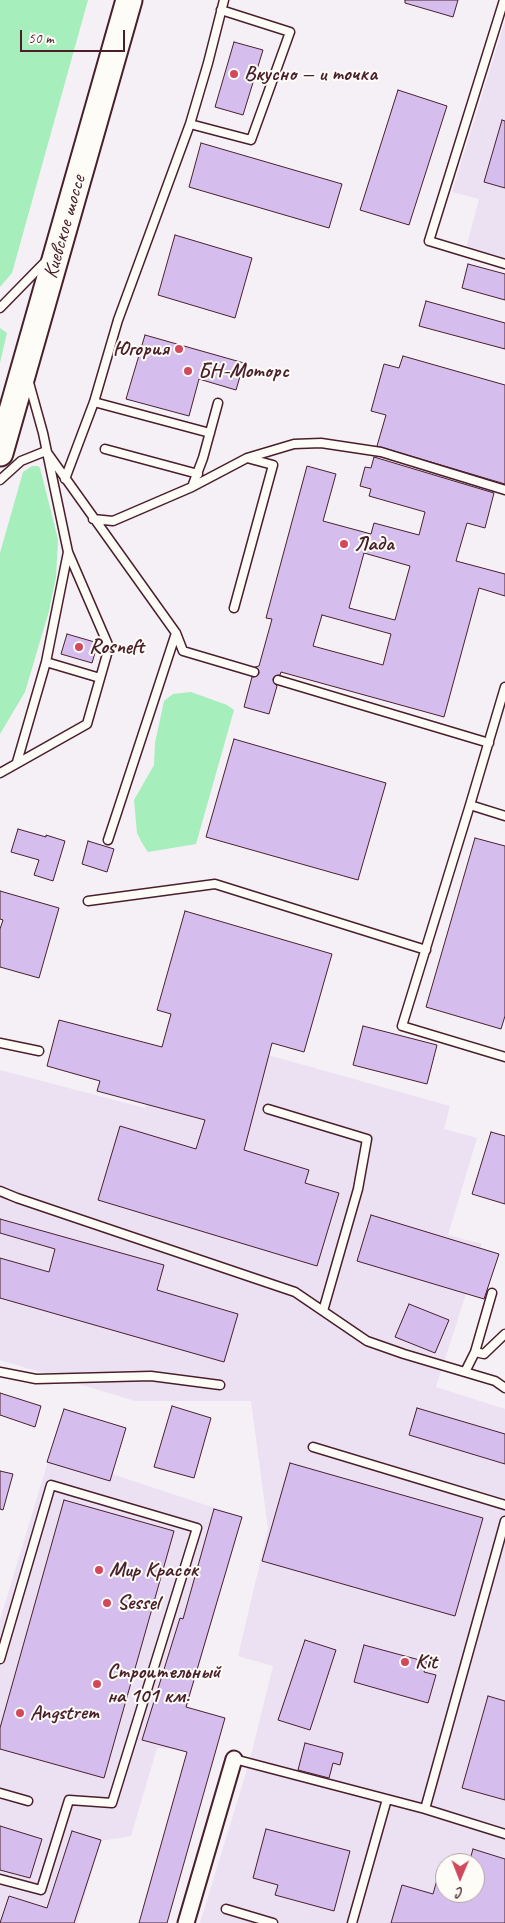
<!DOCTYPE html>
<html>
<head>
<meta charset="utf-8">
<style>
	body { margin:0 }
	#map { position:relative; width:505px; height:1923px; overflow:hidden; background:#f5f0f5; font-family:Caveat,sans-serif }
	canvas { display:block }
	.north { position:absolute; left:435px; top:1853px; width:50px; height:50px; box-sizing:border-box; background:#fdfcf7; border:1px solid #b5a4a5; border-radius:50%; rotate:181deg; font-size:14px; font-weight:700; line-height:20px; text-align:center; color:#4a1f2b }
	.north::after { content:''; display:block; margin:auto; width:18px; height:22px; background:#d1495b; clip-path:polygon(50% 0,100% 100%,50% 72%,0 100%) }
	.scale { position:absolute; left:20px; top:30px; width:105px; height:22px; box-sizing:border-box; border:2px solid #4a1f2b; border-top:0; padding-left:6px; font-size:15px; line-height:18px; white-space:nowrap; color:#4a1f2b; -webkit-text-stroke:4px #fdfcf7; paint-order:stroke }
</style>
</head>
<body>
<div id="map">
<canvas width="505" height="1923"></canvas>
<div class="north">С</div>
<div class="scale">50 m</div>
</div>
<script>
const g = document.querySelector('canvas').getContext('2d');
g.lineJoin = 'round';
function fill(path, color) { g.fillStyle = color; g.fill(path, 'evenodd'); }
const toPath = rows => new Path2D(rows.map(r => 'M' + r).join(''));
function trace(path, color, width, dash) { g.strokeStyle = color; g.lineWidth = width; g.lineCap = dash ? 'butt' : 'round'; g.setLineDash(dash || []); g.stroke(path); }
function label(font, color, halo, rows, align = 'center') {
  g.font = font + ' Caveat,sans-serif'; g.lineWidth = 4; g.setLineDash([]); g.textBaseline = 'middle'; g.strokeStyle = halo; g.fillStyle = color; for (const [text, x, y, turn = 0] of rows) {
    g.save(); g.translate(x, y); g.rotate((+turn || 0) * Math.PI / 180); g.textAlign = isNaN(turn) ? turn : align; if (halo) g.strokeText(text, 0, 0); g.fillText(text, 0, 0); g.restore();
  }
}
fill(toPath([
	[505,21,505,259,466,248,479,199,452,192],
	[168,1027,450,1106,444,1129,477,1138,448,1235,482,1244,436,1387,505,1409,505,1923,200,1923,249,1763,273,1666,238,1656,268,1529,251,1401,135,1401,0,1360,0,1070,145,1108],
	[445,1863,475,1863,475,1893,445,1893],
	[56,1435,118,1454,112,1474,242,1517,175,1749,157,1748,131,1836,101,1841,77,1923,0,1923,0,1620]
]), '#ebe1f3');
fill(toPath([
	[0,0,88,0,12,273,0,287],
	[0,328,7,333,0,363],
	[32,466,38,466,40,468,54,523,58,540,56,577,49,611,25,692,0,734,0,553,23,472],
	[191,692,227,705,234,710,196,844,148,852,142,843,137,833,134,800,154,765,155,743,164,701,173,694]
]), '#a6eebb');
const building = toPath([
	[405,0,458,0,453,17,405,3,405,0],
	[234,42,263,50,243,115,215,107,234,42],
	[398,90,447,106,409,225,360,210,398,90],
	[502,120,505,121,505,188,484,182,502,120],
	[201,143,342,184,329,228,189,187,201,143],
	[175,235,252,258,235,318,158,295,175,235],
	[468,264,505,274,505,300,462,288,468,264],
	[426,301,505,323,505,349,419,326,426,301],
	[145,335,244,363,236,390,199,379,189,416,126,399,145,335],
	[403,356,505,385,505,484,377,446,386,415,371,411,384,364,399,368,403,356],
	[374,457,494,493,485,528,467,523,456,561,505,574,505,596,479,588,444,717,281,672,280,675,275,676,273,679,274,683,277,686,269,714,244,707,252,677,257,676,259,673,258,669,255,667,259,666,272,619,266,618,307,466,336,474,323,521,371,534,374,523,419,535,425,512,369,496,371,489,360,486,365,467,371,468,374,457],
	[364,553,410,566,395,620,349,608,364,553],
	[322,615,391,634,383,665,313,646,322,615],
	[67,634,98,643,92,663,61,654,67,634],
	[234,739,386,783,358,880,206,837,234,739],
	[18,829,46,837,46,835,65,841,53,881,34,875,39,860,11,852,18,829],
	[475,838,505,846,505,1016,501,1029,426,1007,475,838],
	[88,841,114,849,107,872,82,864,88,841],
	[0,891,59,908,39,978,0,967,0,929,3,920,0,919,0,891],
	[185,911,332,954,304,1052,272,1043,244,1150,309,1170,305,1183,339,1193,317,1266,98,1200,120,1126,196,1149,205,1120,97,1091,100,1081,47,1066,59,1020,162,1047,171,1014,157,1010,185,911],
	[363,1026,437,1045,427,1084,353,1065,363,1026],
	[491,1132,505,1136,505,1204,472,1194,491,1132],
	[371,1215,499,1254,484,1299,357,1261,371,1215],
	[0,1219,164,1265,157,1290,238,1314,224,1362,0,1298,0,1258,49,1272,55,1249,0,1233,0,1219],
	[409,1304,449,1320,435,1353,395,1337,409,1304],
	[0,1393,41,1406,35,1427,0,1415,0,1393],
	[172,1406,211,1418,194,1478,154,1467,172,1406],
	[417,1408,505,1434,505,1464,409,1435,417,1408],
	[64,1409,126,1428,110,1481,47,1462,64,1409],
	[290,1463,483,1518,455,1616,262,1561,290,1463],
	[0,1471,13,1474,3,1510,0,1509,0,1471],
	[64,1500,174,1531,104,1778,0,1749,0,1728,64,1500],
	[214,1509,242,1517,186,1707,225,1718,167,1923,139,1923,187,1752,142,1740,180,1618,183,1619,214,1509],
	[305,1640,336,1650,310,1730,278,1720,305,1640],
	[364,1645,427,1662,424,1672,436,1675,428,1703,354,1682,364,1645],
	[488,1696,505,1701,505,1800,462,1788,488,1696],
	[305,1743,343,1753,340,1765,333,1763,329,1778,298,1770,305,1743],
	[0,1826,42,1839,30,1878,0,1870,0,1826],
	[266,1829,350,1851,334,1911,275,1895,278,1885,253,1878,266,1829],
	[72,1831,101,1840,74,1923,0,1923,9,1896,47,1908,72,1831],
	[473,1849,505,1859,505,1923,391,1923,402,1885,433,1894,442,1862,445,1862,445,1893,475,1893,475,1863,469,1863,473,1849]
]);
fill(building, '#d5beee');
trace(building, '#4a1f2b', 1);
const service = toPath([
	[504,0,429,241,505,264],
	[190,124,251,140,290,32,221,10],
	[0,308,46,261],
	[94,402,210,433],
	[105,449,198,474],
	[247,458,294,444,321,443,381,452,505,490],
	[65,479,94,402,118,320,190,124,208,63,224,0],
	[0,480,21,461,46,451,176,633,183,651,254,672],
	[192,487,247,458,273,465,234,608],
	[93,519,113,521,192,487,203,458,218,403],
	[46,662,100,678],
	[278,680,489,743],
	[17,762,46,662,68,552],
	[0,773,87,724,109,647,68,552,43,433,28,379],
	[470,805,505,687],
	[505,816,470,805,402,1026,505,1057],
	[108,840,176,633],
	[88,901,215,884,426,950],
	[0,1043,39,1051],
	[268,1109,367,1139,358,1189,323,1311],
	[0,1191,17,1198,295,1292,367,1341,404,1354,495,1381,505,1388],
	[475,1352,484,1354,505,1334],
	[0,1372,36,1379,151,1376,220,1385],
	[465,1372,475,1352,492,1293],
	[313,1447,505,1505],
	[0,1659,51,1485,197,1528,112,1803,69,1800,41,1890,0,1879],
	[234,1759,425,1809,505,1521],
	[0,1793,28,1801],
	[425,1809,505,1834],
	[226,1909,273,1923],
	[352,1923,387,1799]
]);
const minor = toPath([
	[186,1923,234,1759]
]);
const trunk = toPath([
	[0,453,129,0]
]);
trace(service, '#4a1f2b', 11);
trace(minor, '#4a1f2b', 19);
trace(trunk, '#4a1f2b', 29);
trace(service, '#fdfcf7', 8);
trace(minor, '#fdfcf7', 15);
trace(trunk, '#fdfcf7', 25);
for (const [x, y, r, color] of [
	[234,74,5,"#d1495b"],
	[179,349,5,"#d1495b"],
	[188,371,5,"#d1495b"],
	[344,544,5,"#d1495b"],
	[79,647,5,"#d1495b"],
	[99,1570,5,"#d1495b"],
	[107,1603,5,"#d1495b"],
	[405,1662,5,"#d1495b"],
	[97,1684,5,"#d1495b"],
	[20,1713,5,"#d1495b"]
]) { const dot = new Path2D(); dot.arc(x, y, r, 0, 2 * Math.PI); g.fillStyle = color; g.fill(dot); trace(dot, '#fdfcf7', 2); }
label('bold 21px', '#4a1f2b', '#fdfcf7', [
	["Вкусно — и точка",244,74],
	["Югория",169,349,"right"],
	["БН-Моторс",198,371],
	["Лада",354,544],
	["Rosneft",89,647],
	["Мир Красок",109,1570],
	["Sessel",117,1603],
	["Kit",415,1662],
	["Строительный",107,1672],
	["на 101 км.",107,1696],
	["Angstrem",30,1713]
], 'left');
label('21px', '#4a1f2b', '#fdfcf7', [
	["Киевское шоссе",65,227,-74]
]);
</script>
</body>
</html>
